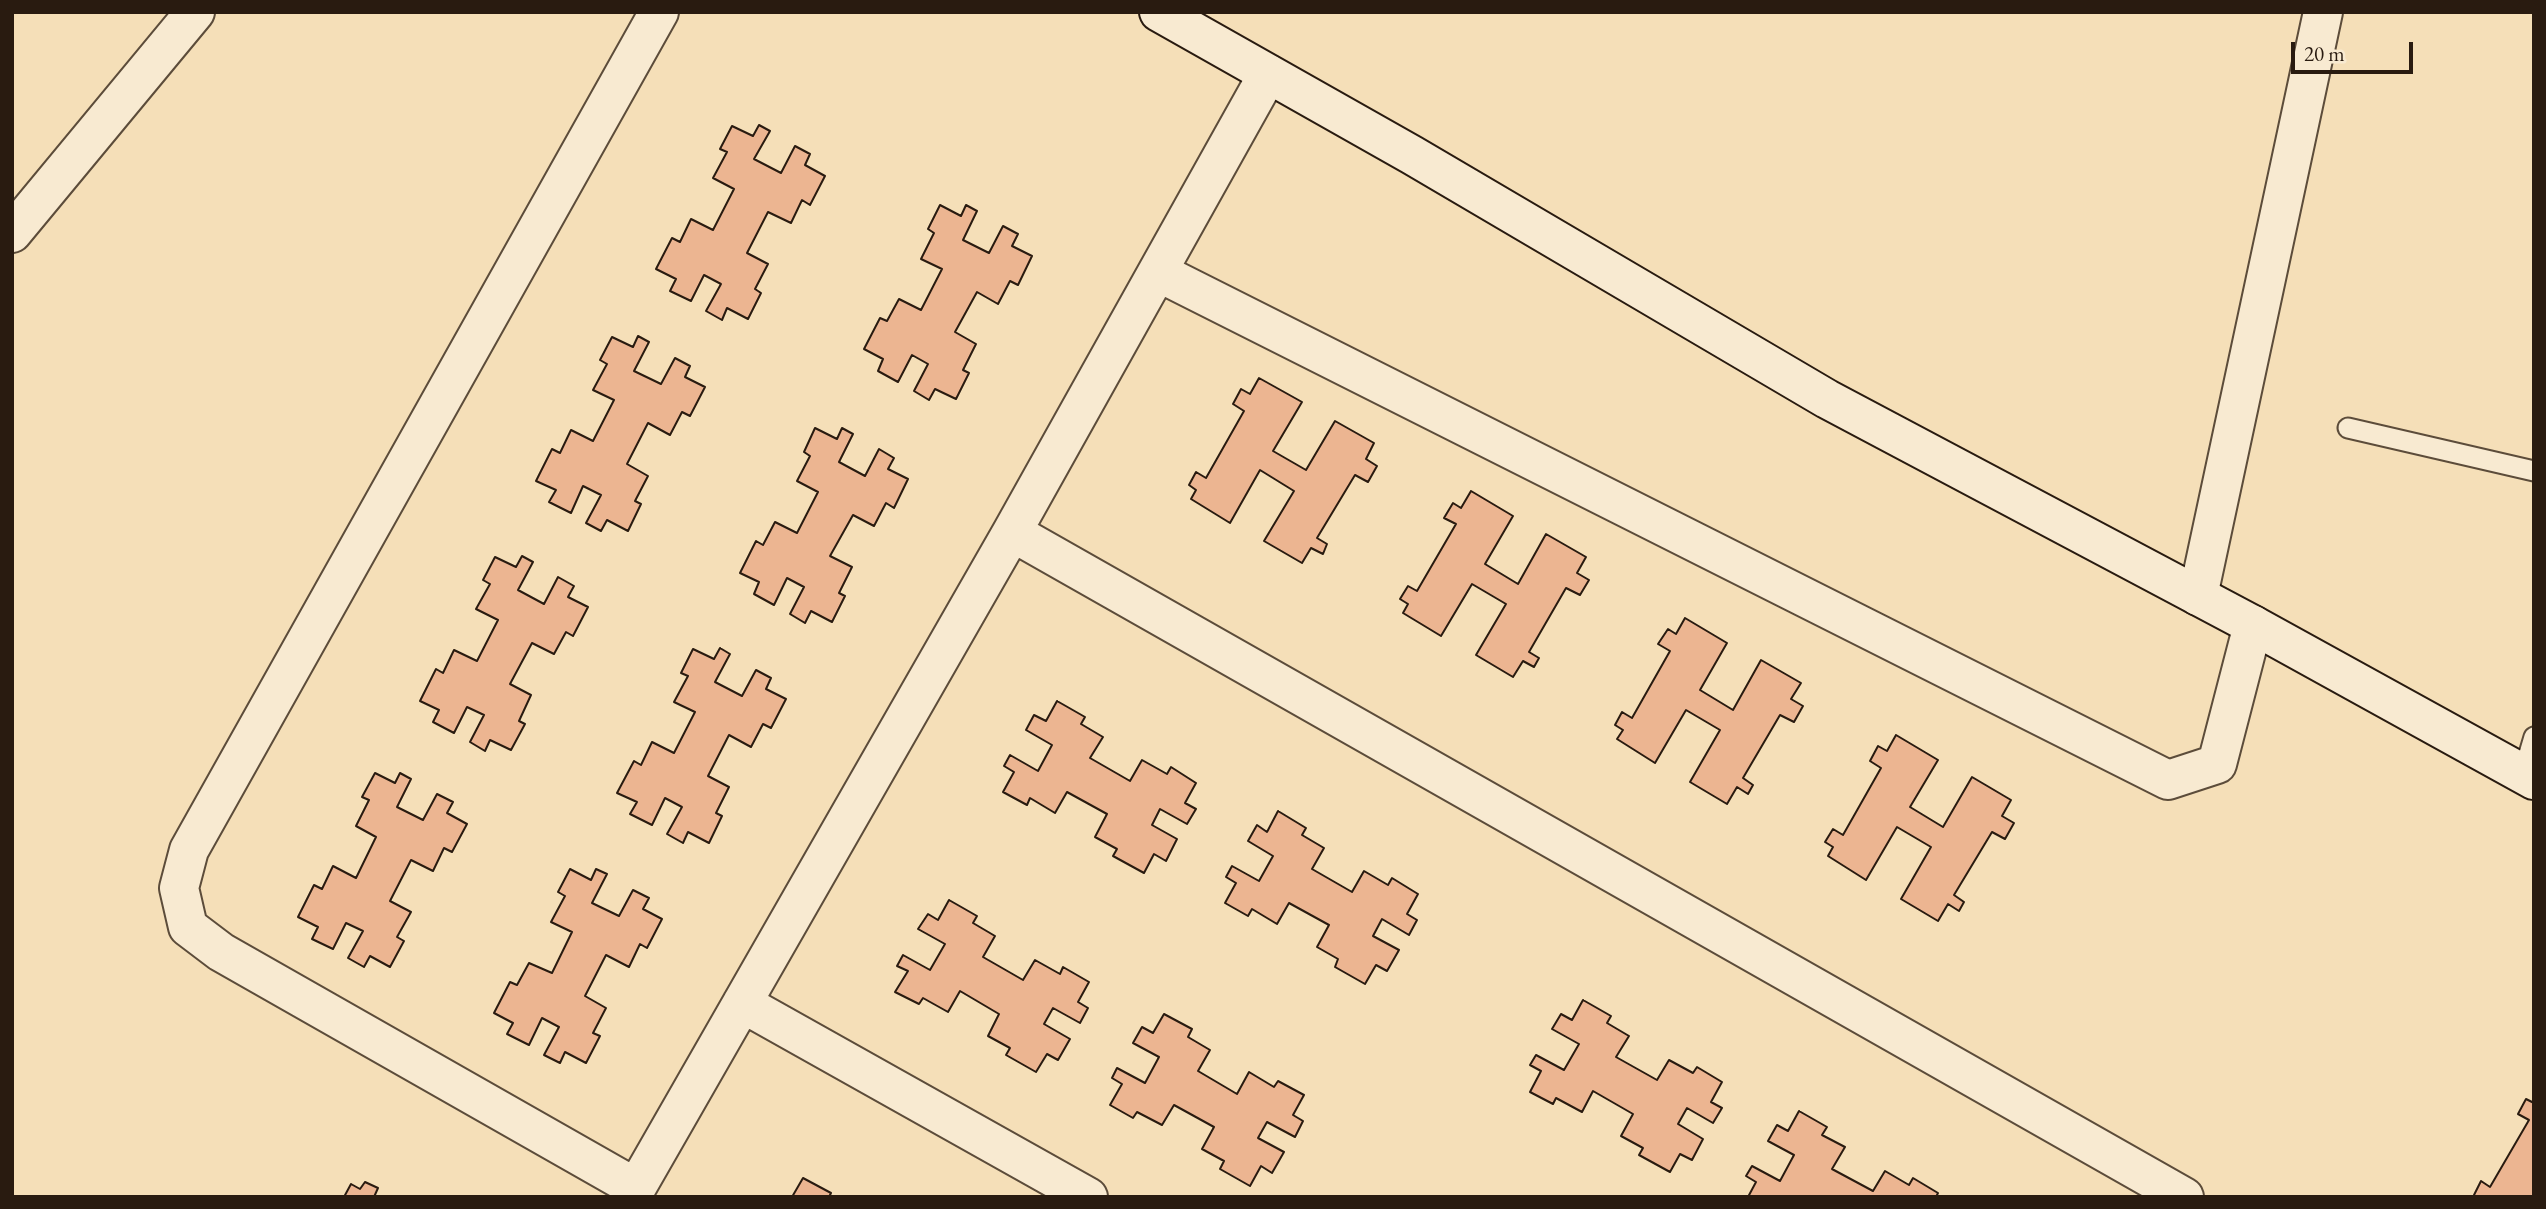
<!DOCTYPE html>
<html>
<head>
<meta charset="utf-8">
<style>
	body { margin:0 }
	#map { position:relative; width:2546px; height:1209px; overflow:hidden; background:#f5dfb8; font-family:"EB Garamond",serif }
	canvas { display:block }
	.frame { position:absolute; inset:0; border:14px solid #291b10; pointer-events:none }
	.scale { position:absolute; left:2291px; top:42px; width:122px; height:32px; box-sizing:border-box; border:4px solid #291b10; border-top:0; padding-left:9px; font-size:21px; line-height:24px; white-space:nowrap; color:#291b10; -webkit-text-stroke:5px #f8ead1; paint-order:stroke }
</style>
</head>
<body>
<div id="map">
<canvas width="2546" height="1209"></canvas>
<div class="frame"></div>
<div class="scale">20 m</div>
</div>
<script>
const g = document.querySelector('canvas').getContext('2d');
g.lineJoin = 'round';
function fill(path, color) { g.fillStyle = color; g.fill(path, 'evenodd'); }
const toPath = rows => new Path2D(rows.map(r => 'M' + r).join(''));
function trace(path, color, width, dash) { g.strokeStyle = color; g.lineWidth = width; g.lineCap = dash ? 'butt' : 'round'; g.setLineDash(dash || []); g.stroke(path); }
const building = toPath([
	[759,125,770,131,754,159,781,173,795,146,810,154,805,165,825,176,810,205,802,200,791,223,768,212,747,253,768,264,755,289,761,293,748,319,727,308,722,320,706,311,721,284,704,275,691,301,670,291,676,279,656,269,672,238,680,242,691,219,713,230,734,189,713,178,727,152,720,149,732,126,753,136,759,125],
	[940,205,961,216,966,205,977,211,963,240,989,253,1003,226,1018,234,1012,246,1032,256,1018,285,1010,281,998,304,977,292,955,332,976,344,963,370,969,373,956,399,935,389,929,400,914,391,928,364,912,355,898,382,878,371,883,359,864,349,880,318,887,321,899,299,921,310,942,269,921,259,934,233,928,229,940,205],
	[638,336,649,342,634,371,661,384,675,358,690,366,685,377,705,387,690,416,682,412,670,435,648,423,627,464,648,476,635,501,641,504,628,531,607,520,601,531,586,523,601,495,583,486,571,513,549,502,556,490,536,481,552,449,560,453,571,430,593,441,614,400,593,390,607,364,600,360,612,337,633,347,638,336],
	[1259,378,1302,402,1273,451,1306,470,1335,421,1374,443,1366,459,1377,466,1368,482,1355,475,1317,538,1327,544,1323,554,1311,548,1302,563,1264,541,1294,491,1260,470,1230,523,1191,499,1196,490,1189,485,1196,472,1206,478,1244,411,1233,404,1241,389,1250,394,1259,378],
	[815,428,837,439,842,428,853,434,839,462,865,476,879,449,894,458,888,469,908,479,894,508,886,503,874,526,853,515,830,556,852,567,839,593,845,596,832,622,811,611,805,623,790,614,804,587,787,578,774,605,754,594,759,582,740,573,756,541,763,545,775,522,797,533,818,492,797,481,810,456,804,452,815,428],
	[1471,491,1513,516,1485,564,1518,584,1546,534,1586,557,1577,573,1589,580,1580,595,1566,588,1529,652,1539,658,1534,667,1523,661,1513,677,1476,655,1506,604,1472,584,1441,636,1403,613,1408,604,1400,599,1408,586,1417,591,1456,524,1444,518,1453,503,1461,508,1471,491],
	[522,556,533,562,518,590,544,604,558,577,574,586,568,597,588,607,573,636,566,632,554,654,532,643,510,684,531,695,519,721,525,724,511,750,490,740,485,751,470,742,484,715,467,707,454,733,433,722,439,710,420,701,436,669,443,673,454,650,477,661,498,620,476,609,490,584,483,580,495,557,516,567,522,556],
	[1685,618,1727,643,1700,690,1733,710,1761,660,1801,683,1791,699,1803,706,1794,722,1780,715,1743,778,1753,785,1748,794,1737,787,1727,804,1690,782,1720,730,1686,710,1655,763,1617,739,1623,730,1615,725,1622,712,1632,718,1670,651,1658,644,1668,629,1676,634,1685,618],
	[720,648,730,654,715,682,742,696,756,670,771,678,766,689,786,699,771,728,763,724,751,747,729,735,708,776,729,787,716,813,722,816,709,843,688,832,683,843,667,834,682,807,665,798,652,825,630,814,637,802,617,793,634,761,641,765,652,742,674,753,695,712,674,702,688,676,681,673,693,649,714,659,720,648],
	[1057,701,1085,717,1081,724,1103,737,1090,758,1130,781,1142,760,1167,774,1171,767,1196,783,1185,803,1196,809,1187,824,1160,809,1152,825,1177,839,1166,861,1154,854,1144,873,1113,856,1117,849,1095,837,1107,814,1067,792,1055,813,1030,798,1027,805,1003,792,1014,772,1004,766,1010,755,1038,771,1052,745,1026,730,1034,715,1046,721,1057,701],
	[1896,735,1938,760,1910,807,1943,827,1972,777,2011,800,2002,816,2014,823,2005,839,1992,832,1954,895,1964,902,1959,911,1948,904,1938,921,1901,899,1931,847,1897,827,1866,880,1828,856,1833,847,1825,842,1833,829,1843,835,1881,768,1870,761,1878,746,1887,751,1896,735],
	[375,773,395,783,400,773,411,779,397,807,423,820,437,794,453,802,447,813,467,824,452,852,444,848,433,871,411,860,390,901,411,912,397,937,404,941,390,967,370,956,364,967,348,958,363,931,346,923,333,949,312,939,318,927,298,917,314,885,322,889,333,866,356,878,376,837,356,826,369,800,362,797,375,773],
	[1278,811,1306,828,1302,835,1324,848,1312,869,1352,892,1364,871,1388,885,1392,878,1418,894,1407,914,1417,920,1409,935,1382,919,1373,936,1399,950,1387,971,1376,965,1365,984,1335,967,1338,959,1317,947,1329,925,1289,903,1277,924,1252,909,1248,916,1225,903,1236,883,1226,877,1232,866,1259,881,1273,856,1248,841,1257,825,1267,832,1278,811],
	[570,869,591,880,596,869,607,874,592,903,619,916,633,890,649,898,643,909,662,919,647,948,640,944,629,967,606,955,585,996,606,1008,593,1033,600,1036,586,1063,565,1052,560,1063,544,1055,559,1027,542,1018,529,1045,507,1034,513,1023,494,1013,510,982,517,985,529,963,552,973,572,932,551,922,565,896,558,892,570,869],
	[949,900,977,916,973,923,995,936,983,957,1023,980,1035,960,1060,974,1063,967,1089,982,1078,1002,1088,1008,1080,1023,1053,1008,1044,1024,1070,1039,1058,1060,1047,1054,1036,1072,1006,1055,1010,1048,988,1036,999,1014,960,991,948,1012,923,998,919,1004,895,992,908,971,897,966,903,955,930,970,945,944,918,929,928,914,938,920,949,900],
	[1583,1000,1611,1016,1607,1023,1629,1036,1616,1057,1657,1080,1669,1060,1693,1073,1697,1067,1722,1082,1711,1102,1722,1108,1713,1123,1687,1108,1678,1124,1703,1139,1692,1160,1680,1154,1670,1172,1639,1155,1643,1148,1621,1136,1633,1114,1593,1091,1582,1112,1556,1098,1553,1104,1530,1092,1541,1071,1530,1065,1536,1055,1564,1070,1579,1044,1552,1029,1561,1014,1572,1020,1583,1000],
	[1164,1014,1192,1029,1188,1037,1210,1050,1198,1071,1237,1094,1249,1072,1274,1087,1278,1081,1304,1095,1293,1115,1303,1121,1295,1137,1267,1122,1258,1138,1284,1152,1272,1173,1261,1166,1250,1186,1220,1169,1224,1161,1202,1149,1214,1127,1174,1105,1162,1125,1137,1112,1133,1118,1110,1105,1122,1084,1112,1078,1117,1068,1145,1083,1159,1057,1133,1043,1142,1027,1153,1033,1164,1014],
	[2526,1099,2534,1103,2534,1197,2477,1197,2474,1195,2481,1181,2490,1187,2529,1120,2518,1114,2526,1099],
	[1799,1111,1827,1127,1822,1135,1845,1147,1832,1169,1873,1191,1885,1171,1909,1185,1913,1178,1938,1193,1936,1197,1748,1197,1756,1182,1746,1176,1752,1166,1780,1181,1794,1155,1768,1141,1777,1125,1788,1131,1799,1111],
	[803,1178,831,1193,829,1197,792,1197,803,1178],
	[365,1182,378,1188,374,1197,344,1197,351,1184,360,1189,365,1182]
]);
fill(building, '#ecb591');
trace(building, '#291b10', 2);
const lane = toPath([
	[2348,428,2534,471],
	[2523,774,2534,737]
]);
const street = toPath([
	[12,233,195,12],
	[1158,272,2168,780,2217,764,2253,625],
	[1012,532,2184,1197],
	[2198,596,2323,12],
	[742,1003,1088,1197],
	[636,1188,221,952,188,927,179,888,189,850,659,12],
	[631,1197,1012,532,1268,74]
]);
const secondary = toPath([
	[1159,12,1412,155,1827,399,2253,625,2534,780]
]);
trace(lane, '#5c4c3a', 23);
trace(street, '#5c4c3a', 42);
trace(secondary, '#291b10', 42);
trace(lane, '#f8ead1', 19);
trace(street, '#f8ead1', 38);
trace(secondary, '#f8ead1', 38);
</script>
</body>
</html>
